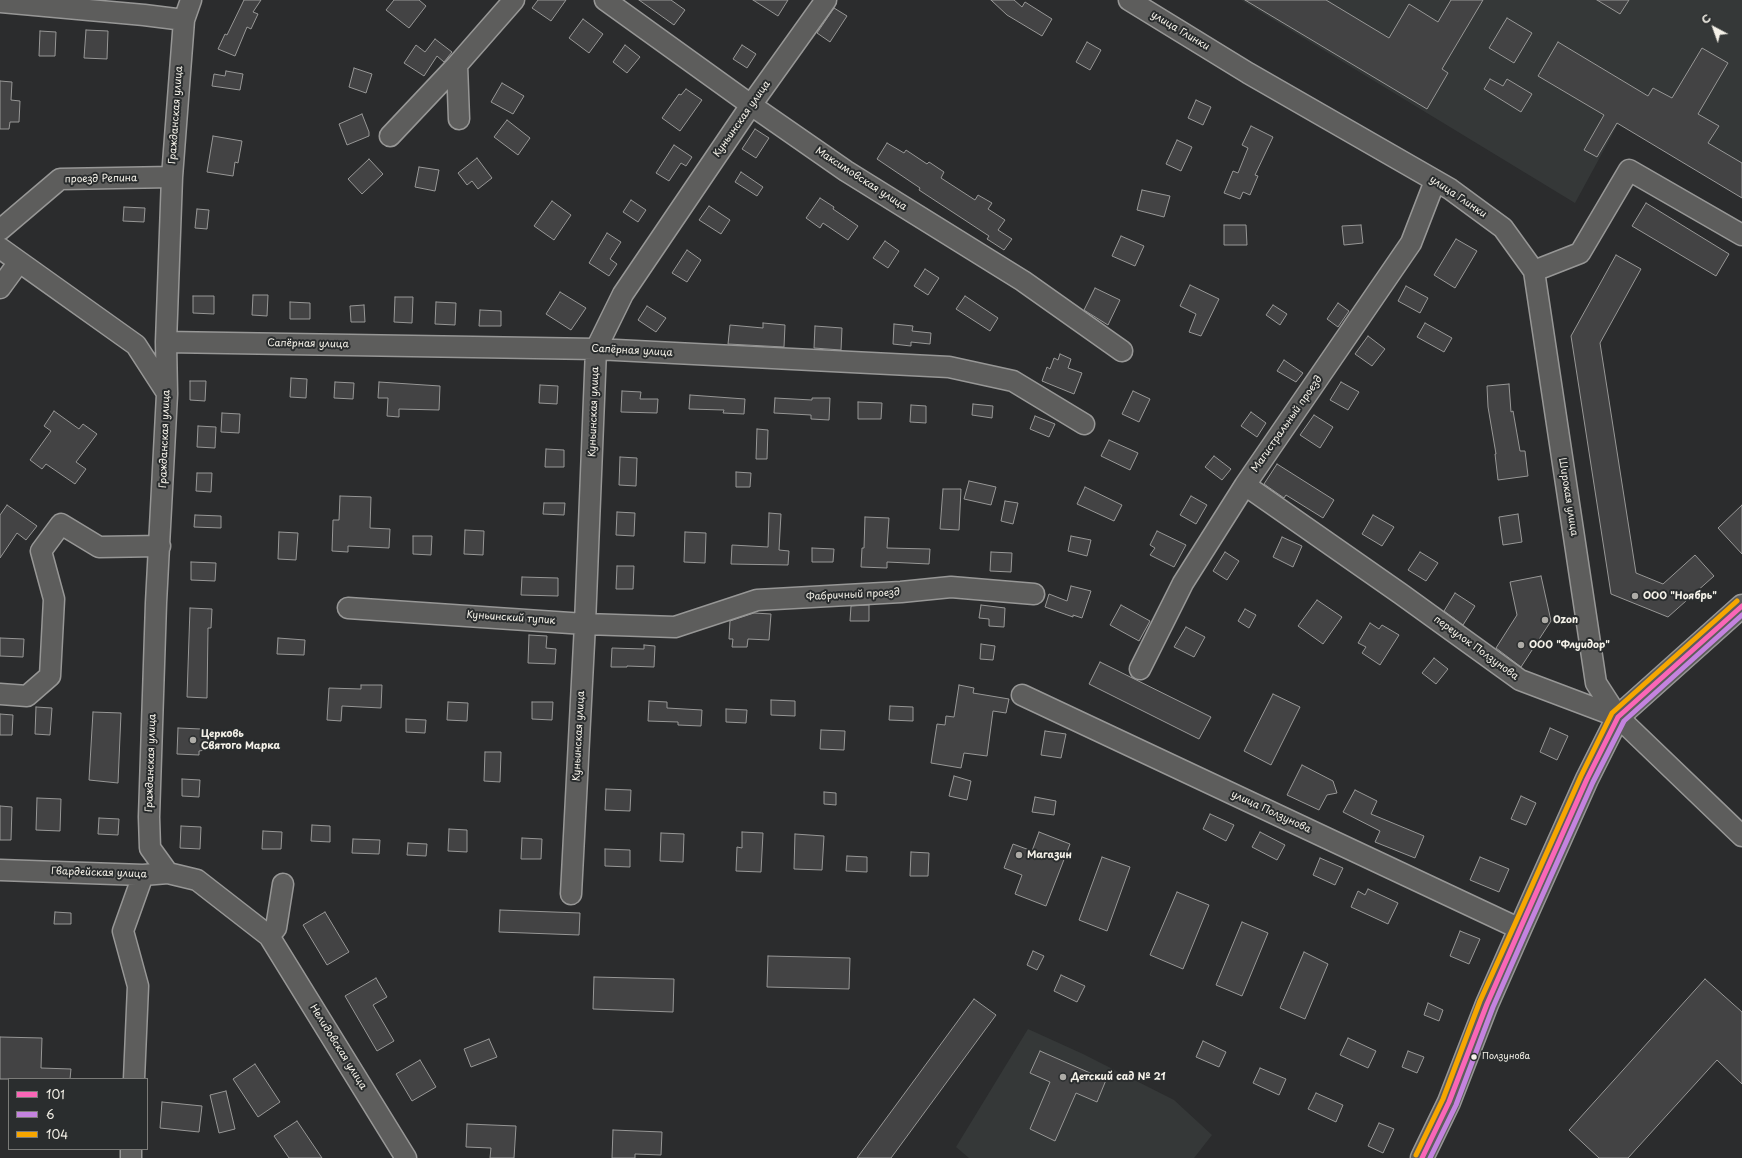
<!DOCTYPE html>
<html>
<head>
<meta charset="utf-8">
<style>
	body { margin:0 }
	#map { position:relative; width:1742px; height:1158px; overflow:hidden; background:#2b2c2d; font-family:"Playpen Sans",sans-serif }
	canvas { display:block }
	.legend { position:absolute; left:8px; top:1078px; width:140px; height:72px; box-sizing:border-box; background:#2a2d2e; border:1px solid #7b7b78; margin:0; padding:5px 7px; list-style:none; font-size:12px; color:#f4f1e8 }
	.legend li { display:flex; align-items:center; gap:8px; height:20px }
	.legend b { width:20px; border:1px solid #7b7b78 }
	.north { position:absolute; left:1694px; top:8px; width:40px; height:40px; -webkit-text-stroke:3px #2a2d2e; paint-order:stroke; rotate:319deg; font-size:11px; font-weight:700; line-height:16px; text-align:center; color:#f4f1e8 }
	.north::after { content:''; display:block; margin:auto; width:14px; height:18px; background:#f4f1e8; clip-path:polygon(50% 0,100% 100%,50% 72%,0 100%) }
</style>
</head>
<body>
<div id="map">
<canvas width="1742" height="1158"></canvas>
<ul class="legend">
<li><b style="height:5px;background:#fa66b7"></b>101</li>
<li><b style="height:5px;background:#c483df"></b>6</li>
<li><b style="height:5px;background:#f7a600"></b>104</li>
</ul>
<div class="north">С</div>
</div>
<script>
const g = document.querySelector('canvas').getContext('2d');
g.lineJoin = 'round';
function fill(path, color) { g.fillStyle = color; g.fill(path, 'evenodd'); }
const toPath = rows => new Path2D(rows.map(r => 'M' + r).join(''));
function trace(path, color, width, dash) { g.strokeStyle = color; g.lineWidth = width; g.lineCap = dash ? 'butt' : 'round'; g.setLineDash(dash || []); g.stroke(path); }
function label(font, color, halo, rows, align = 'center') {
  g.font = font + ' "Playpen Sans",sans-serif'; g.lineWidth = 4; g.setLineDash([]); g.textBaseline = 'middle'; g.strokeStyle = halo; g.fillStyle = color; for (const [text, x, y, turn = 0] of rows) {
    g.save(); g.translate(x, y); g.rotate((+turn || 0) * Math.PI / 180); g.textAlign = isNaN(turn) ? turn : align; if (halo) g.strokeText(text, 0, 0); g.fillText(text, 0, 0); g.restore();
  }
}
fill(toPath([
	[1241,0,1742,0,1742,198,1618,124,1575,203],
	[1028,1029,1083,1054,1174,1100,1212,1135,1194,1158,969,1158,956,1147]
]), '#353838');
const building = toPath([
	[244,0,261,0,253,12,258,14,251,29,247,27,235,56,218,49,225,34,227,35,244,0],
	[394,0,419,0,426,6,409,28,386,10,394,0],
	[538,0,566,0,551,21,532,8,538,0],
	[639,0,671,0,685,10,674,25,639,0],
	[753,0,788,0,778,16,753,0],
	[991,0,1014,0,1022,7,1025,2,1052,19,1042,36,1007,15,991,0],
	[1245,0,1326,0,1389,38,1409,4,1438,22,1451,0,1483,0,1442,69,1448,73,1427,109,1245,0],
	[1597,0,1629,0,1620,14,1597,0],
	[834,8,847,16,830,42,817,33,834,8],
	[1507,18,1532,33,1514,63,1489,48,1507,18],
	[583,19,603,34,589,53,569,38,583,19],
	[86,30,108,31,107,59,84,58,86,30],
	[40,31,56,32,55,56,39,56,40,31],
	[435,39,452,52,444,62,437,56,424,76,404,63,416,45,425,52,435,39],
	[1087,42,1101,50,1090,70,1076,62,1087,42],
	[1558,42,1648,96,1653,88,1672,98,1702,48,1728,63,1698,114,1719,126,1708,143,1742,163,1742,198,1617,123,1597,157,1584,150,1604,115,1538,76,1558,42],
	[625,45,640,57,627,73,613,62,625,45],
	[742,45,756,54,747,68,733,59,742,45],
	[354,68,372,74,366,93,349,87,354,68],
	[226,71,243,74,240,90,212,86,214,74,225,76,226,71],
	[1490,79,1503,86,1507,79,1532,94,1521,112,1484,89,1490,79],
	[0,81,12,82,11,100,20,101,19,122,10,122,9,129,0,129,0,81],
	[502,83,524,96,513,114,491,102,502,83],
	[686,89,702,100,680,131,662,118,679,94,681,95,686,89],
	[1196,100,1211,107,1203,125,1188,118,1196,100],
	[362,114,369,132,369,136,347,145,339,124,362,114],
	[507,120,530,138,518,155,494,137,507,120],
	[1251,126,1273,137,1255,175,1258,176,1250,195,1243,192,1240,199,1224,193,1233,171,1238,173,1248,148,1242,145,1251,126],
	[755,129,769,138,756,158,742,149,755,129],
	[213,136,242,141,238,163,235,162,233,176,207,172,213,136],
	[1177,140,1192,147,1181,171,1166,164,1177,140],
	[887,143,904,153,906,150,927,164,929,162,944,172,941,178,975,200,978,195,992,203,988,209,1005,220,998,230,1012,239,1004,250,987,239,989,236,919,190,920,188,877,159,887,143],
	[674,145,692,157,686,166,681,163,669,181,656,173,674,145],
	[477,158,492,178,478,189,472,181,467,185,458,173,477,158],
	[369,159,383,174,362,194,348,179,369,159],
	[419,167,439,170,435,191,415,187,419,167],
	[741,172,763,187,757,196,735,182,741,172],
	[1142,190,1170,196,1164,217,1137,210,1142,190],
	[820,198,834,207,833,209,858,226,848,240,823,223,820,228,806,218,820,198],
	[631,200,646,210,638,222,623,212,631,200],
	[552,201,571,215,554,240,534,226,552,201],
	[1646,203,1729,254,1716,276,1632,226,1646,203],
	[709,206,730,220,721,234,699,220,709,206],
	[124,207,145,208,144,222,123,221,124,207],
	[197,209,209,210,207,229,195,228,197,209],
	[1224,225,1246,225,1247,245,1224,245,1224,225],
	[1361,225,1363,243,1344,245,1342,226,1361,225],
	[607,233,621,242,610,259,617,264,609,276,589,263,607,233],
	[1121,236,1144,246,1135,266,1112,256,1121,236],
	[1456,239,1477,251,1455,288,1434,275,1456,239],
	[885,241,899,251,888,268,873,258,885,241],
	[687,250,701,260,687,282,672,273,687,250],
	[1616,255,1641,269,1600,343,1636,573,1663,584,1695,555,1714,576,1668,617,1611,594,1571,336,1616,255],
	[925,269,939,278,928,295,914,286,925,269],
	[1190,285,1219,299,1201,336,1189,332,1196,314,1180,306,1190,285],
	[1406,286,1428,298,1420,313,1398,301,1406,286],
	[1095,288,1120,300,1108,325,1084,310,1095,288],
	[560,292,586,308,571,330,546,314,560,292],
	[253,295,268,295,267,316,252,315,253,295],
	[193,296,214,296,214,314,193,313,193,296],
	[965,296,998,318,990,331,956,309,965,296],
	[395,297,413,297,412,323,394,322,395,297],
	[290,302,310,303,310,319,290,319,290,302],
	[436,302,456,303,455,325,435,324,436,302],
	[1338,303,1349,311,1338,327,1327,319,1338,303],
	[364,305,365,322,351,322,350,306,364,305],
	[1273,305,1287,314,1280,325,1266,315,1273,305],
	[647,306,666,318,656,332,638,320,647,306],
	[480,310,501,311,501,326,479,326,480,310],
	[763,323,785,325,784,347,728,344,730,325,763,328,763,323],
	[1425,323,1452,338,1444,352,1417,337,1425,323],
	[894,324,913,326,912,331,931,333,930,344,911,342,911,346,893,344,894,324],
	[815,326,842,328,841,350,814,348,815,326],
	[1368,336,1385,349,1372,366,1355,354,1368,336],
	[1060,354,1071,359,1068,368,1082,373,1074,394,1042,381,1047,367,1050,369,1054,358,1058,360,1060,354],
	[1284,360,1303,373,1296,382,1277,371,1284,360],
	[291,378,307,379,306,398,290,397,291,378],
	[190,381,206,381,205,401,190,400,190,381],
	[335,382,354,383,353,399,334,398,335,382],
	[379,382,440,386,439,410,399,409,399,417,387,416,388,398,378,398,379,382],
	[1341,382,1359,392,1348,410,1330,400,1341,382],
	[1509,384,1511,412,1513,411,1520,451,1525,451,1528,476,1498,480,1495,454,1496,454,1488,407,1487,386,1509,384],
	[540,385,558,386,557,404,539,403,540,385],
	[622,391,641,392,640,399,658,399,657,413,621,412,622,391],
	[1133,391,1150,399,1139,422,1122,414,1133,391],
	[690,395,745,399,744,414,723,413,724,410,689,409,690,395],
	[775,398,812,400,812,398,830,398,829,420,811,419,811,415,774,413,775,398],
	[858,402,882,403,881,419,858,419,858,402],
	[973,404,993,406,992,418,972,415,973,404],
	[911,405,926,406,926,423,910,422,911,405],
	[54,411,79,429,83,424,97,434,76,462,86,469,75,484,46,464,42,469,30,460,51,431,44,426,54,411],
	[1251,412,1266,423,1257,437,1241,426,1251,412],
	[222,413,240,414,239,433,221,432,222,413],
	[1314,415,1333,427,1320,448,1300,435,1314,415],
	[1035,416,1055,424,1049,437,1030,429,1035,416],
	[198,426,216,427,215,448,197,447,198,426],
	[757,429,768,430,767,459,756,459,757,429],
	[1109,440,1138,453,1130,470,1101,456,1109,440],
	[546,449,564,450,564,467,545,467,546,449],
	[1214,456,1231,469,1222,480,1205,467,1214,456],
	[620,457,637,458,636,486,619,485,620,457],
	[1277,464,1334,500,1323,518,1286,495,1284,498,1264,484,1277,464],
	[736,472,751,473,750,487,736,487,736,472],
	[197,473,212,473,211,492,196,491,197,473],
	[969,481,996,487,991,505,964,499,969,481],
	[1085,487,1122,505,1114,521,1077,504,1085,487],
	[943,489,961,489,959,530,940,529,943,489],
	[340,496,371,497,370,528,390,529,389,548,348,546,348,552,332,551,333,520,339,520,340,496],
	[1191,496,1207,505,1196,524,1180,515,1191,496],
	[1005,501,1018,503,1013,524,1001,521,1005,501],
	[544,503,565,503,564,515,543,514,544,503],
	[7,505,37,526,26,540,17,533,0,558,0,515,7,505],
	[1742,505,1742,554,1718,528,1742,505],
	[617,512,635,513,634,536,616,535,617,512],
	[769,513,781,514,779,550,789,551,788,565,731,564,732,545,768,547,769,513],
	[1518,514,1522,542,1503,545,1499,517,1518,514],
	[195,515,221,516,221,528,194,527,195,515],
	[1373,515,1394,527,1382,546,1362,534,1373,515],
	[865,517,889,518,887,548,930,549,929,564,887,562,887,568,861,567,862,548,864,548,865,517],
	[465,530,484,531,483,555,464,554,465,530],
	[1157,531,1186,545,1174,567,1150,555,1155,548,1150,545,1157,531],
	[279,532,298,533,296,560,278,559,279,532],
	[685,532,706,533,705,563,684,562,685,532],
	[413,536,432,536,431,555,413,554,413,536],
	[1071,536,1091,540,1087,556,1068,551,1071,536],
	[1282,537,1302,546,1293,567,1273,557,1282,537],
	[812,548,834,549,833,562,812,562,812,548],
	[991,552,1012,553,1011,572,990,571,991,552],
	[1225,552,1239,561,1227,580,1213,571,1225,552],
	[1420,552,1438,563,1426,581,1408,570,1420,552],
	[191,562,216,563,215,581,191,580,191,562],
	[617,566,634,566,633,589,616,589,617,566],
	[1541,576,1551,621,1521,667,1496,648,1517,615,1510,582,1541,576],
	[522,577,558,578,558,596,521,595,522,577],
	[1071,586,1091,591,1082,618,1073,615,1073,617,1045,607,1049,594,1067,601,1071,586],
	[1455,593,1475,606,1463,625,1444,611,1455,593],
	[1317,600,1342,617,1323,644,1298,626,1317,600],
	[869,605,869,621,850,621,851,606,869,605],
	[981,605,1005,608,1004,627,989,626,989,619,979,618,981,605],
	[1121,605,1150,621,1139,641,1110,625,1121,605],
	[190,608,212,609,211,628,208,628,207,698,187,697,190,608],
	[1245,609,1256,615,1249,628,1238,621,1245,609],
	[754,613,771,614,769,640,748,639,747,647,732,647,733,639,729,639,730,621,754,613],
	[1370,623,1379,629,1382,625,1399,635,1380,665,1362,653,1366,647,1358,643,1370,623],
	[1186,627,1205,637,1194,657,1174,647,1186,627],
	[529,635,547,636,546,648,556,649,555,664,528,663,529,635],
	[0,638,24,639,23,657,0,656,0,638],
	[278,638,305,640,304,655,277,654,278,638],
	[981,644,995,646,993,660,980,659,981,644],
	[644,645,655,646,654,667,627,666,627,667,611,667,612,648,644,649,644,645],
	[1434,658,1448,669,1436,684,1422,673,1434,658],
	[1100,662,1211,717,1199,739,1089,684,1100,662],
	[361,685,382,685,381,708,342,706,341,721,327,720,329,688,361,689,361,685],
	[959,685,974,688,973,693,1009,699,1006,713,993,711,987,756,964,753,961,768,931,763,937,724,945,725,946,716,954,717,959,685],
	[1273,694,1300,707,1271,765,1244,751,1273,694],
	[771,700,795,701,795,716,771,715,771,700],
	[649,701,667,702,667,708,702,710,701,726,678,725,678,722,648,721,649,701],
	[448,702,468,703,467,721,447,720,448,702],
	[532,702,553,702,552,720,532,719,532,702],
	[890,706,913,707,913,721,889,720,890,706],
	[36,707,52,708,50,735,35,734,36,707],
	[726,709,747,710,746,723,726,722,726,709],
	[93,712,121,713,118,783,89,780,93,712],
	[0,714,13,715,12,735,0,735,0,714],
	[406,719,426,720,425,733,406,732,406,719],
	[178,728,201,729,201,732,208,738,208,747,205,750,199,751,199,755,177,754,178,728],
	[1550,728,1568,736,1557,760,1540,752,1550,728],
	[821,730,845,731,844,750,820,749,821,730],
	[1045,731,1066,734,1061,758,1041,755,1045,731],
	[485,752,501,752,500,782,484,781,485,752],
	[1302,765,1333,781,1337,793,1327,795,1319,810,1287,795,1302,765],
	[954,776,971,781,967,800,949,796,954,776],
	[182,779,200,780,199,797,182,796,182,779],
	[606,789,631,790,630,811,605,810,606,789],
	[1355,790,1377,801,1371,814,1424,836,1415,858,1375,842,1380,831,1343,812,1355,790],
	[824,792,836,793,836,805,824,804,824,792],
	[1521,796,1536,803,1526,825,1511,819,1521,796],
	[1035,797,1056,801,1054,815,1032,812,1035,797],
	[37,798,61,799,60,831,36,830,37,798],
	[0,806,12,807,11,840,0,840,0,806],
	[1210,814,1234,825,1226,841,1203,829,1210,814],
	[99,818,119,819,118,835,98,834,99,818],
	[312,825,330,826,330,842,311,841,312,825],
	[181,826,201,827,200,849,180,848,181,826],
	[449,829,467,830,467,852,448,851,449,829],
	[263,831,282,832,281,849,262,849,263,831],
	[742,832,763,833,761,872,736,871,737,847,742,848,742,832],
	[1039,832,1070,844,1046,906,1015,894,1022,875,1004,868,1013,844,1032,851,1039,832],
	[1260,832,1285,845,1277,860,1252,847,1260,832],
	[661,833,684,834,683,862,660,861,661,833],
	[795,834,824,836,822,870,794,869,795,834],
	[522,838,542,839,541,859,521,859,522,838],
	[353,839,380,840,379,854,352,853,353,839],
	[408,843,427,844,426,856,407,855,408,843],
	[605,849,630,850,630,867,605,866,605,849],
	[911,852,929,853,928,876,910,876,911,852],
	[847,856,867,857,867,872,846,871,847,856],
	[1102,857,1130,867,1107,931,1079,920,1102,857],
	[1480,857,1509,869,1499,892,1470,880,1480,857],
	[1320,858,1343,868,1335,885,1313,875,1320,858],
	[1368,889,1398,903,1388,924,1351,907,1358,891,1365,895,1368,889],
	[1177,892,1209,905,1183,969,1150,955,1177,892],
	[500,910,580,913,579,935,499,932,500,910],
	[55,912,71,913,71,924,54,924,55,912],
	[325,912,349,952,327,965,303,925,325,912],
	[1242,922,1268,933,1242,996,1216,985,1242,922],
	[1460,931,1480,939,1469,964,1450,956,1460,931],
	[1033,951,1044,956,1037,970,1027,965,1033,951],
	[1304,952,1328,964,1305,1019,1280,1008,1304,952],
	[768,956,850,958,849,989,767,987,768,956],
	[1061,975,1085,986,1077,1002,1054,991,1061,975],
	[594,977,674,979,673,1012,593,1009,594,977],
	[376,978,387,997,373,1005,394,1041,377,1051,345,996,376,978],
	[1705,979,1742,1012,1742,1084,1717,1060,1628,1158,1599,1158,1569,1130,1705,979],
	[974,999,996,1015,891,1158,857,1158,974,999],
	[1428,1003,1443,1010,1439,1021,1424,1015,1428,1003],
	[0,1037,42,1038,41,1068,71,1069,70,1079,0,1079,0,1037],
	[1348,1038,1376,1051,1368,1068,1340,1055,1348,1038],
	[489,1039,497,1057,471,1067,464,1049,489,1039],
	[1203,1041,1226,1052,1219,1067,1196,1057,1203,1041],
	[1040,1051,1106,1080,1097,1102,1076,1093,1055,1141,1030,1129,1050,1082,1030,1073,1040,1051],
	[1408,1051,1424,1057,1417,1073,1402,1067,1408,1051],
	[420,1060,436,1087,412,1101,396,1074,420,1060],
	[255,1064,280,1102,258,1117,233,1079,255,1064],
	[1260,1068,1286,1079,1279,1095,1253,1083,1260,1068],
	[226,1091,235,1129,219,1133,210,1095,226,1091],
	[1316,1093,1343,1105,1336,1122,1308,1109,1316,1093],
	[162,1102,202,1106,199,1132,160,1128,162,1102],
	[297,1121,322,1158,289,1158,274,1136,297,1121],
	[1379,1123,1394,1129,1383,1153,1368,1146,1379,1123],
	[467,1124,516,1126,514,1158,490,1158,491,1148,466,1147,467,1124],
	[613,1130,662,1132,661,1155,635,1154,635,1158,612,1158,613,1130]
]);
fill(building, '#434344');
trace(building, '#979796', 1);
const minor = toPath([
	[605,0,751,105,846,171,1023,281,1122,351],
	[1129,0,1248,73,1450,189,1503,228,1534,271,1596,683,1618,717],
	[0,2,144,15,184,20],
	[457,65,459,119],
	[390,136,457,65,514,0],
	[0,230,60,179,172,177],
	[0,248,136,345,167,393],
	[1534,271,1580,253,1629,170,1742,235],
	[0,288,19,262],
	[166,342,596,349,949,367,1013,381,1084,424],
	[1245,485,1401,594,1520,680,1618,717,1742,836],
	[348,608,585,624,675,627,757,600,901,592,951,587,1034,594],
	[1140,669,1183,583,1245,485,1411,243,1435,181],
	[0,694,27,696,50,676,54,599,41,551,61,524,99,547,160,546],
	[1022,695,1520,929],
	[0,870,143,875,168,873,197,880,269,936,406,1158],
	[168,873,150,848,149,817,156,603,167,394,166,342,172,177,184,20,191,0],
	[571,894,585,624,596,349,623,294,751,105,826,0],
	[269,936,276,928,283,884],
	[134,1079,138,986,123,931,143,875],
	[131,1158,131,1149]
]);
const major = toPath([
	[1422,1158,1449,1102,1487,1004,1520,929,1587,779,1618,717,1742,606]
]);
trace(minor, '#979796', 23);
trace(major, '#979796', 25);
trace(minor, '#5d5d5c', 20);
trace(major, '#5d5d5c', 22);
trace(toPath([
	[1422,1158,1449,1102,1487,1004,1520,929,1587,779,1618,717,1742,606]
]), '#fa66b7', 5);
trace(toPath([
	[1430,1158,1456,1105,1493,1007,1526,932,1593,782,1624,721,1742,615]
]), '#c483df', 5);
trace(toPath([
	[1416,1155,1443,1099,1480,1001,1514,926,1581,776,1612,713,1737,601]
]), '#f7a600', 5);
for (const [x, y, r, color] of [
	[1635,596,4,"#aeaca7"],
	[1545,620,4,"#aeaca7"],
	[1521,645,4,"#aeaca7"],
	[193,740,4,"#aeaca7"],
	[1019,855,4,"#aeaca7"],
	[1474,1057,3.5,"#f4f1e8"],
	[1063,1077,4,"#aeaca7"]
]) { const dot = new Path2D(); dot.arc(x, y, r, 0, 2 * Math.PI); g.fillStyle = color; g.fill(dot); trace(dot, '#2a2d2e', 1.5); }
label('9px', '#f4f1e8', '#2a2d2e', [
	["Ползунова",1482,1057]
], 'left');
label('10px', '#f4f1e8', '#2a2d2e', [
	["улица Глинки",1180,31,31],
	["Гражданская улица",176,115,-86],
	["Куньинская улица",742,119,-55],
	["проезд Репина",101,179,-1],
	["Максимовская улица",861,179,33],
	["улица Глинки",1458,197,34],
	["Сапёрная улица",308,344,1],
	["Сапёрная улица",632,351,3],
	["Куньинская улица",594,412,-88],
	["Магистральный проезд",1287,424,-55],
	["Гражданская улица",165,439,-88],
	["Широкая улица",1568,497,81],
	["Фабричный проезд",853,595,-3],
	["Куньинский тупик",511,618,4],
	["переулок Ползунова",1476,648,36],
	["Куньинская улица",579,736,-87],
	["Гражданская улица",151,763,-88],
	["улица Ползунова",1271,812,25],
	["Гвардейская улица",99,873,2],
	["Нелидовская улица",338,1047,58]
]);
label('bold 10px', '#f4f1e8', '#2a2d2e', [
	["ООО \"Ноябрь\"",1643,596],
	["Ozon",1553,620],
	["ООО \"Флуидор\"",1529,645],
	["Церковь",201,734],
	["Святого Марка",201,746],
	["Магазин",1027,855],
	["Детский сад № 21",1071,1077]
], 'left');
</script>
</body>
</html>
